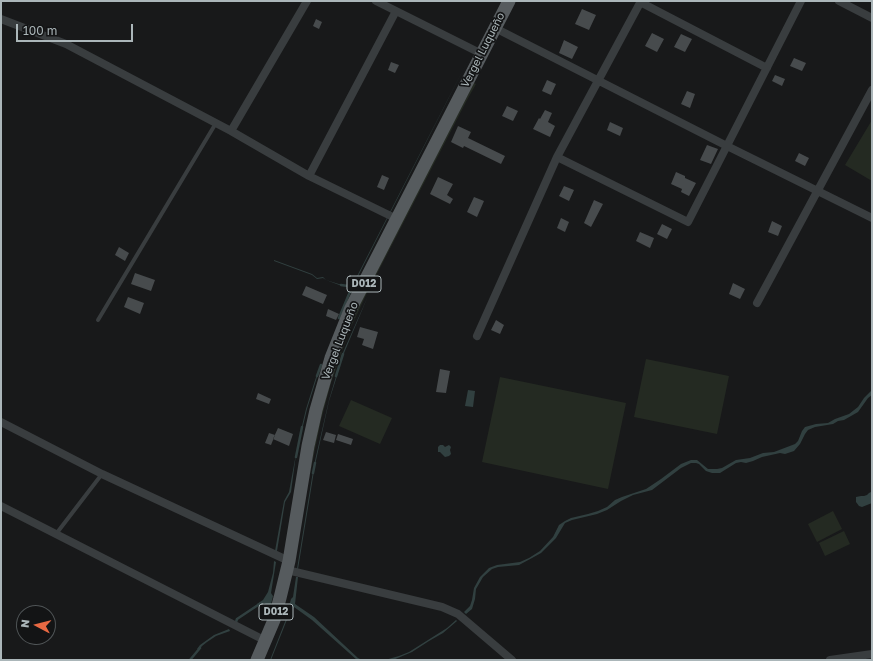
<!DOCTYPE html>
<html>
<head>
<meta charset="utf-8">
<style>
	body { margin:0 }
	#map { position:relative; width:873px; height:661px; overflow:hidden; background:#18191a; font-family:"Golos Text",sans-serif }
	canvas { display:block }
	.frame { position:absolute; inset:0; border:2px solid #abb6b9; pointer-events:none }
	.north { position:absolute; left:16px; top:605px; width:40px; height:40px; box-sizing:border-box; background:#131415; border:1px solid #505557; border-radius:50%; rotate:277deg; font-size:11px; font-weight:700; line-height:16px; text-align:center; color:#abb6b9 }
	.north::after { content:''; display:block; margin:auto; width:14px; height:18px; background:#e86943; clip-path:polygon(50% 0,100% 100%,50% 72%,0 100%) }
	.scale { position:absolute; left:16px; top:24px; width:117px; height:18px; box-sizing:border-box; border:2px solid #abb6b9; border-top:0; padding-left:5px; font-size:12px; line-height:14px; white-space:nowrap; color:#abb6b9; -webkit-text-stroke:3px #131415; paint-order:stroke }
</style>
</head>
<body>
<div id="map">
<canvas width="873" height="661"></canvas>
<div class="frame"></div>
<div class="north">N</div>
<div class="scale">100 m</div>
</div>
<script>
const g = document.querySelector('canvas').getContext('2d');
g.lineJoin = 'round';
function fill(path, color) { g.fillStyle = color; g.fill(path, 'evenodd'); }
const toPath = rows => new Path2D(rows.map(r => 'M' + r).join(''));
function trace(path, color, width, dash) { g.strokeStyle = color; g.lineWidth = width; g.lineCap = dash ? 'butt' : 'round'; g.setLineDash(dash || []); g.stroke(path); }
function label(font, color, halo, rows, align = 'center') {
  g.font = font + ' "Golos Text",sans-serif'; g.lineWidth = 3.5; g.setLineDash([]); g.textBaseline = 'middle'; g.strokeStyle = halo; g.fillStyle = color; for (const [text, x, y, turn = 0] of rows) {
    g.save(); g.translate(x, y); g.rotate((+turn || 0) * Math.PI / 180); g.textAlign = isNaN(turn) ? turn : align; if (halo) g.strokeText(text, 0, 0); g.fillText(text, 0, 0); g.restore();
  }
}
fill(toPath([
	[474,83,476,84,467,100,367,293,352,325,342,351,331,383,321,420,309,479,319,419,340,350,351,324,365,292],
	[872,120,872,181,845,165],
	[646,359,729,376,717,434,634,417],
	[500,377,626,403,608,489,482,462],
	[351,400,392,418,380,444,339,426],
	[833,511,842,529,817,542,808,524],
	[844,531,850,544,825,556,819,543]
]), '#242a22');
fill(toPath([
	[468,60,354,284,353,284],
	[274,260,312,274,317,278,323,277,326,280,342,285,342,286,326,280,323,278,317,279,312,275,274,261],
	[368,296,342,358,341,357],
	[337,373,338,373,329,401,315,465,314,465,329,400],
	[317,374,318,374,307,409,302,430,301,430,306,409],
	[468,390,475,391,473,407,465,406],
	[872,390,872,395,868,398,858,412,844,420,838,421,833,424,815,427,808,430,805,434,800,444,794,451,785,454,780,453,762,457,753,461,746,463,741,462,736,463,720,473,712,473,706,471,699,464,696,463,691,463,681,468,652,490,633,495,621,501,607,510,597,514,572,520,565,523,556,538,541,553,532,558,519,565,498,567,492,569,483,577,476,589,475,599,472,609,466,614,464,612,470,606,472,600,474,588,480,577,489,568,497,565,520,562,529,558,540,551,553,537,559,525,565,521,571,518,588,514,598,511,607,507,615,500,622,497,646,489,661,479,681,464,691,460,697,460,708,469,717,469,722,468,736,460,750,458,763,453,774,452,795,444,798,441,802,431,805,427,816,424,828,423,835,419,849,414,858,407,864,398],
	[440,445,443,445,445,447,449,445,451,447,450,450,451,454,449,456,445,457,440,452,438,452,438,447],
	[296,454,291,492,285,502,277,551,275,551,284,501,289,492],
	[313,471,314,471,298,569,297,569],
	[871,492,872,503,862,507,859,506,856,502,856,497,861,496,864,496,867,495,869,493],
	[274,561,276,562,271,593,273,596,271,604,265,607,266,605,265,603,259,605,257,604,263,600,268,592,273,573],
	[296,577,298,577,295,604,314,617,358,658,362,660,357,660,312,620,294,607,290,612,271,660,270,660,290,609,289,607,291,599,293,597],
	[456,620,457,621,443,633,429,641,412,652,393,660,385,660,399,656,409,652,447,628],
	[229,629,230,631,216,636,207,642,202,646,199,650,197,649,200,645,214,635]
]), '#314040');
trace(toPath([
	[341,285,348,286,351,289],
	[339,318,354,282],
	[317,376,321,365],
	[336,376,343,354],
	[296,457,302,427],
	[313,473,315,463],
	[236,622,237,619,261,603],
	[190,660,200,648]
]), '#314040', 2.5);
fill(toPath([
	[582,9,596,15,589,30,575,24],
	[316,19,322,22,319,29,313,26],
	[652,33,664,39,657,52,645,46],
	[681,34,692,39,685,52,674,47],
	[564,40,578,47,572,59,559,53],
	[794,58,806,63,802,71,790,66],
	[391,62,399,65,395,73,388,70],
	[775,75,785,79,782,86,772,81],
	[547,80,556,84,551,95,542,91],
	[687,91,695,94,690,108,681,104],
	[507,106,518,111,513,121,502,116],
	[545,110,552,113,548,122,555,126,550,137,533,129,539,118,540,119],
	[610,122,623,128,620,136,607,130],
	[458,126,471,132,468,138,505,156,501,164,464,146,463,148,451,142],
	[707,145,718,149,711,164,700,160],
	[799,153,809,158,805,166,795,161],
	[676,172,685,176,685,178,696,183,689,196,681,192,682,189,671,184],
	[382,175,389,178,384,190,377,187],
	[438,177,453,184,447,195,453,199,450,204,430,194],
	[564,186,574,190,569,201,559,196],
	[474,197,484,201,477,217,467,212],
	[594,200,603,204,591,227,584,223],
	[561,218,569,222,565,232,557,228],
	[772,221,782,226,778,236,768,232],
	[662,224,672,229,667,239,657,234],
	[640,232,654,238,650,248,636,241],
	[119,247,129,253,125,261,115,255],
	[135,273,155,280,151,291,131,284],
	[733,283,745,289,740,299,729,294],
	[306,286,327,295,323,304,302,295],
	[128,297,144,303,140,314,124,307],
	[328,309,339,314,336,320,326,316],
	[496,320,504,325,500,334,491,330],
	[360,327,378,332,373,349,362,345,364,339,357,337],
	[440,369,450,371,446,393,436,392],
	[258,393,271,399,269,404,256,399],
	[278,428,293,434,289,446,273,439],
	[326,432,336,435,334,443,323,440],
	[269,433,275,435,271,445,265,443],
	[338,434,353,439,351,445,336,440]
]), '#474b4d');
trace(toPath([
	[98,320,216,123],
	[56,534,102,474]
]), '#393d3f', 4);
trace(toPath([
	[376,1,482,54],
	[839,1,872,18],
	[640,2,767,68],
	[1,19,66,44,231,131,309,176,397,219],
	[495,28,727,146,872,218],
	[231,131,307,1],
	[557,157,688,222,801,1],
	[309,176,396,11],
	[757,303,872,90],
	[477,336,557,157,641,1],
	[1,422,102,474,289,561],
	[1,506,266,641],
	[287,570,442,607,458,614,512,660],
	[830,660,872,654]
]), '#393d3f', 8);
trace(toPath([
	[257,660,274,620,280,598,289,561,308,446,316,410,331,358,351,308,509,1]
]), '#565b5e', 13);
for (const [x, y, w] of [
	[364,284,34],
	[276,612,34]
]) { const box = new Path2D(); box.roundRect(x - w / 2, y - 8, w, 16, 3); g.fillStyle = '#131415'; g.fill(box); trace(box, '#abb6b9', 1); }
label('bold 10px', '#abb6b9', null, [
	["D012",364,284],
	["D012",276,612]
]);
label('11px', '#abb6b9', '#131415', [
	["Vergel Luqueño",483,50,-63],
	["Vergel Luqueño",340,341,-69]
]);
</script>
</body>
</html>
